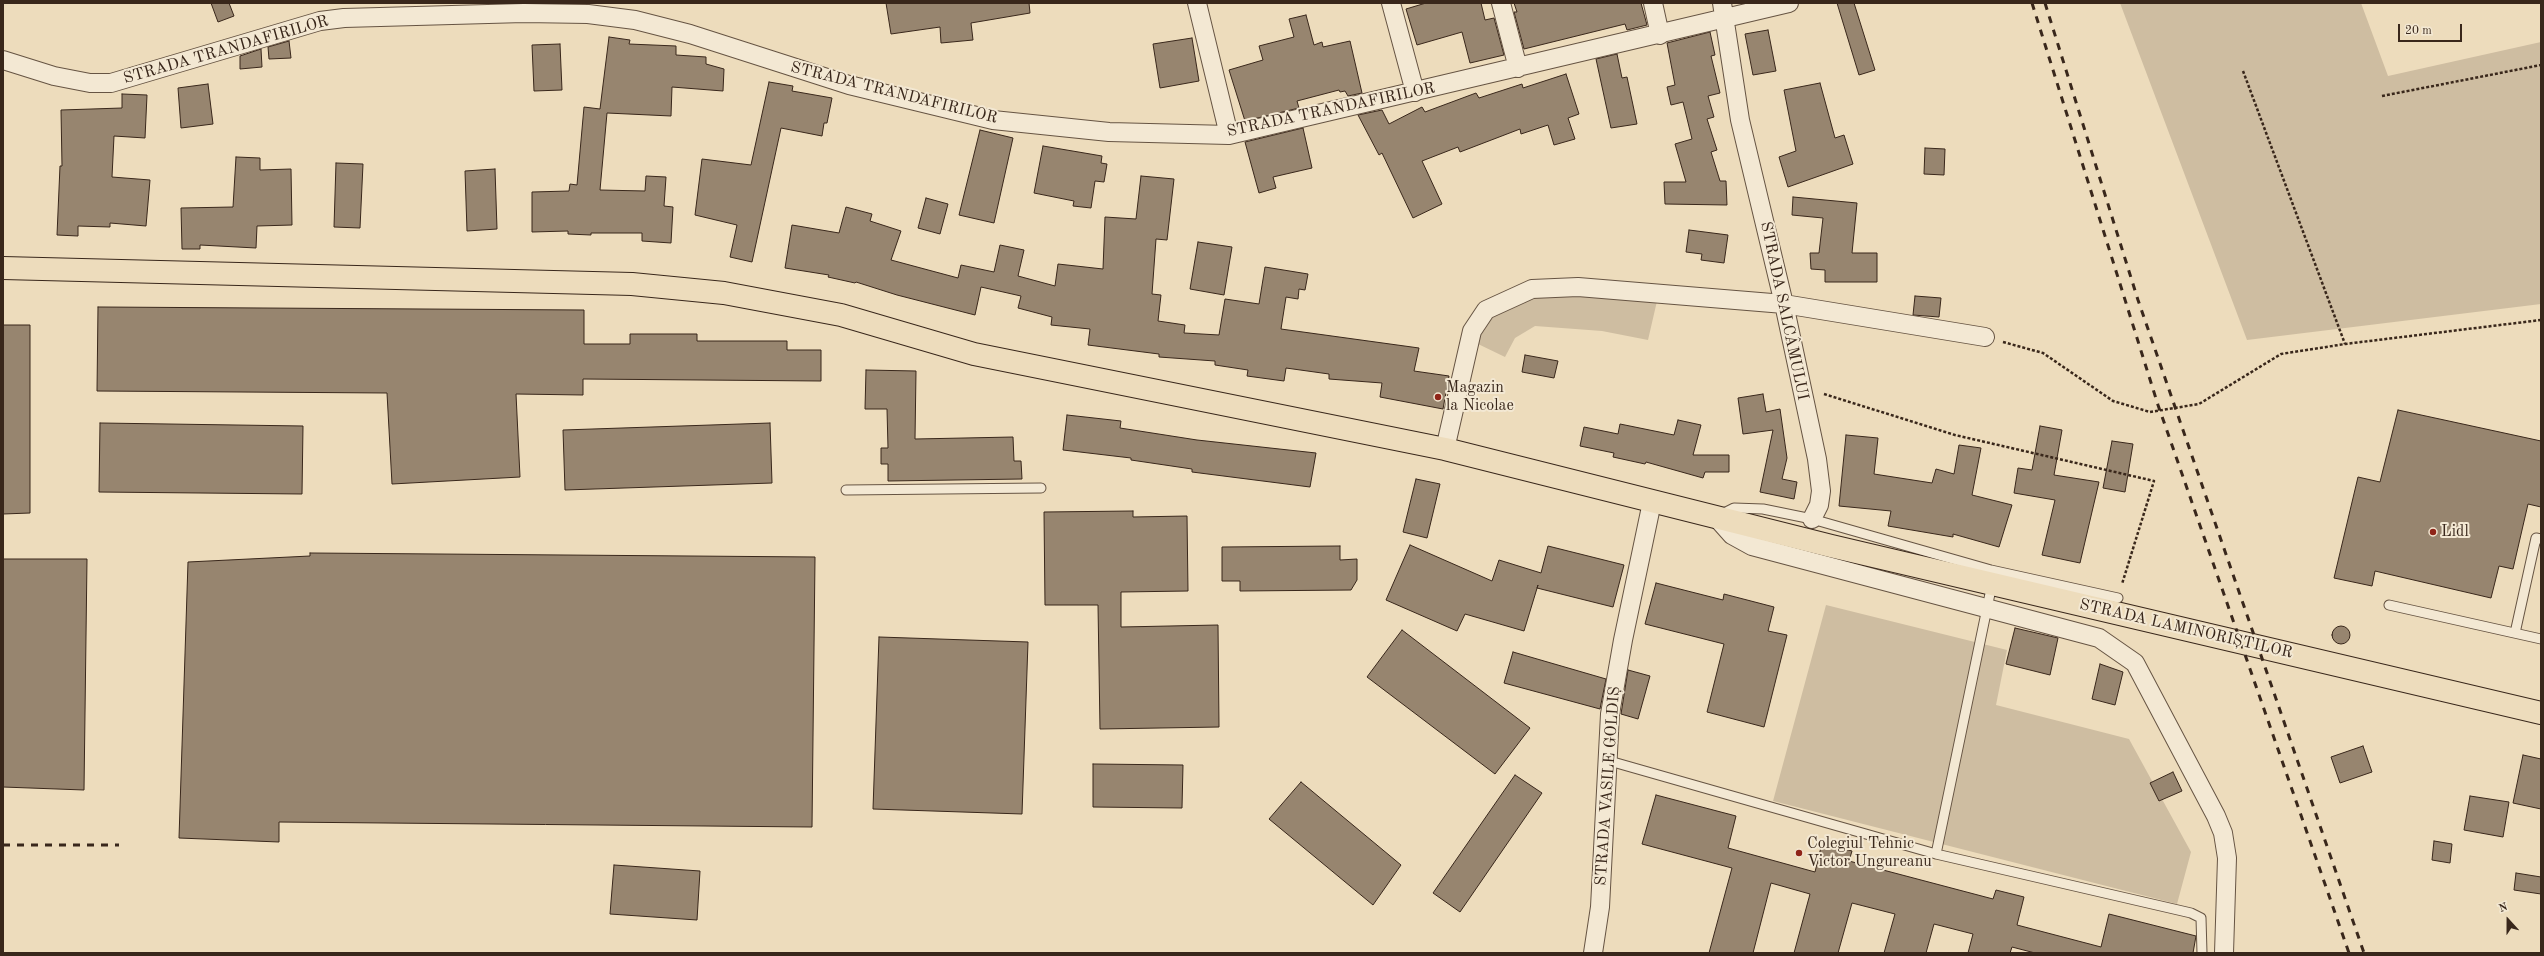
<!DOCTYPE html>
<html>
<head>
<meta charset="utf-8">
<style>
	body { margin:0 }
	#map { position:relative; width:2544px; height:956px; overflow:hidden; background:#eddcbc; font-family:"Old Standard TT",serif }
	canvas { display:block }
	.frame { position:absolute; inset:0; border:4px solid #39271b; pointer-events:none }
	.north { position:absolute; left:2488px; top:900px; width:40px; height:40px; -webkit-text-stroke:3px #f3e8d3; paint-order:stroke; rotate:339deg; font-size:11px; font-weight:700; line-height:16px; text-align:center; color:#39271b }
	.north::after { content:''; display:block; margin:auto; width:14px; height:18px; background:#39271b; clip-path:polygon(50% 0,100% 100%,50% 72%,0 100%) }
	.scale { position:absolute; left:2398px; top:24px; width:64px; height:18px; box-sizing:border-box; border:2px solid #39271b; border-top:0; padding-left:5px; font-size:12px; line-height:14px; white-space:nowrap; color:#39271b; -webkit-text-stroke:3px #f3e8d3; paint-order:stroke }
</style>
</head>
<body>
<div id="map">
<canvas width="2544" height="956"></canvas>
<div class="frame"></div>
<div class="north">N</div>
<div class="scale">20 m</div>
</div>
<script>
const g = document.querySelector('canvas').getContext('2d');
g.lineJoin = 'round';
function fill(path, color) { g.fillStyle = color; g.fill(path, 'evenodd'); }
const toPath = rows => new Path2D(rows.map(r => 'M' + r).join(''));
function trace(path, color, width, dash) { g.strokeStyle = color; g.lineWidth = width; g.lineCap = dash ? 'butt' : 'round'; g.setLineDash(dash || []); g.stroke(path); }
function label(font, color, halo, rows, align = 'center') {
  g.font = font + ' "Old Standard TT",serif'; g.lineWidth = 4; g.setLineDash([]); g.textBaseline = 'middle'; g.strokeStyle = halo; g.fillStyle = color; for (const [text, x, y, turn = 0] of rows) {
    g.save(); g.translate(x, y); g.rotate((+turn || 0) * Math.PI / 180); g.textAlign = isNaN(turn) ? turn : align; if (halo) g.strokeText(text, 0, 0); g.fillText(text, 0, 0); g.restore();
  }
}
fill(toPath([
	[2120,3,2361,3,2388,76,2541,42,2541,304,2247,340],
	[1557,294,1657,301,1648,340,1602,331,1535,326,1515,338,1505,357,1476,343,1496,312,1527,299],
	[1826,605,2007,650,1996,705,2129,739,2191,852,2177,904,1773,801]
]), '#cebda1');
const building = toPath([
	[211,3,229,3,234,16,218,22,211,3],
	[886,3,1029,3,1030,13,971,23,973,40,941,43,940,27,891,34,886,3],
	[1426,3,1481,3,1485,20,1494,18,1504,55,1470,63,1462,32,1417,45,1406,9,1426,3],
	[1514,3,1641,3,1647,25,1627,30,1625,24,1524,49,1514,12,1517,12,1514,3],
	[1837,3,1854,3,1875,70,1859,75,1837,3],
	[1306,15,1314,45,1322,42,1323,47,1350,41,1362,93,1348,96,1345,91,1340,92,1339,90,1297,101,1299,108,1245,121,1229,70,1263,60,1259,46,1294,37,1289,19,1306,15],
	[1768,30,1776,71,1753,75,1745,34,1768,30],
	[1710,32,1715,55,1711,56,1720,93,1708,96,1714,117,1707,119,1717,150,1711,152,1720,181,1726,181,1727,205,1665,204,1664,182,1686,182,1675,144,1692,139,1683,102,1671,105,1667,87,1675,85,1667,43,1710,32],
	[609,37,630,40,629,44,676,46,676,55,706,57,706,64,724,69,723,91,672,87,671,116,607,113,600,190,645,191,646,176,666,177,664,206,673,207,671,243,642,241,642,233,591,233,591,235,568,234,568,231,532,232,532,192,569,191,570,184,577,185,584,107,600,109,609,37],
	[1192,38,1199,81,1160,88,1153,44,1192,38],
	[289,41,291,58,269,59,268,47,289,41],
	[560,44,562,90,534,91,532,45,560,44],
	[261,49,262,67,240,69,240,56,261,49],
	[1617,54,1622,78,1627,77,1637,124,1611,128,1596,59,1617,54],
	[1566,74,1579,114,1568,118,1575,139,1554,145,1548,125,1521,134,1520,129,1460,152,1458,147,1422,161,1442,204,1413,218,1382,153,1379,155,1358,115,1382,110,1389,124,1422,107,1425,112,1476,93,1479,98,1522,84,1523,88,1566,74],
	[769,82,793,86,792,91,832,98,827,123,824,123,822,136,781,128,752,262,730,257,737,225,695,215,702,159,751,165,769,82],
	[1820,83,1835,138,1844,135,1853,164,1788,187,1779,157,1796,151,1784,90,1820,83],
	[208,84,213,124,181,128,178,88,208,84],
	[122,94,147,95,145,138,114,136,112,177,150,180,146,226,110,223,110,227,78,226,78,236,57,235,60,166,62,166,61,110,122,108,122,94],
	[1303,128,1312,168,1273,177,1276,188,1259,193,1245,142,1303,128],
	[980,130,1013,138,994,223,959,215,980,130],
	[1043,146,1102,156,1101,163,1107,164,1104,182,1095,181,1091,208,1073,206,1074,201,1034,193,1043,146],
	[1925,148,1945,149,1944,175,1924,174,1925,148],
	[236,157,260,158,260,170,291,169,292,225,257,226,256,248,200,245,200,249,182,249,181,208,233,207,236,157],
	[336,163,363,164,360,228,334,227,336,163],
	[495,169,497,229,467,231,465,171,495,169],
	[1141,176,1174,179,1167,240,1156,239,1152,294,1161,295,1158,321,1185,325,1184,333,1219,335,1225,299,1259,304,1265,267,1308,274,1305,290,1299,289,1298,299,1286,297,1281,329,1419,348,1414,371,1449,376,1443,409,1380,397,1382,383,1329,379,1329,374,1286,368,1284,381,1247,376,1248,370,1215,365,1215,361,1159,357,1159,354,1088,345,1090,329,1051,325,1052,317,1018,308,1021,296,981,287,975,315,897,295,856,282,855,283,828,277,829,275,785,268,792,225,839,233,846,207,872,214,870,221,901,231,891,260,958,278,961,265,994,272,1000,245,1024,250,1018,276,1055,286,1058,264,1103,269,1105,217,1136,219,1141,176],
	[1793,197,1857,203,1852,253,1877,253,1877,282,1825,282,1825,270,1811,269,1810,253,1819,253,1823,218,1792,215,1793,197],
	[926,198,948,204,940,234,918,228,926,198],
	[1689,230,1728,235,1724,263,1701,260,1702,254,1686,252,1689,230],
	[1198,242,1232,247,1224,295,1190,289,1198,242],
	[1915,296,1941,298,1939,317,1913,315,1915,296],
	[98,307,584,310,584,344,630,344,630,334,697,334,697,341,787,341,787,350,821,350,821,381,583,379,583,395,516,394,520,477,392,484,387,393,97,391,98,307],
	[3,325,30,325,30,513,3,514,3,325],
	[1525,355,1558,361,1554,378,1522,372,1525,355],
	[866,370,916,371,915,439,1013,437,1014,461,1021,461,1022,479,888,481,888,464,881,464,881,448,888,448,887,409,865,409,866,370],
	[1763,394,1766,412,1780,409,1787,458,1782,479,1797,482,1794,499,1760,492,1773,430,1743,434,1738,398,1763,394],
	[2398,410,2541,441,2541,507,2528,504,2513,569,2499,566,2491,598,2375,571,2372,586,2334,578,2358,477,2380,482,2398,410],
	[1067,415,1121,421,1120,428,1197,440,1316,453,1310,487,1192,472,1192,469,1131,460,1131,458,1063,450,1067,415],
	[1678,420,1701,425,1693,455,1729,455,1729,472,1705,472,1703,478,1646,462,1645,464,1613,457,1614,453,1580,446,1584,427,1618,434,1620,424,1674,435,1678,420],
	[100,423,303,426,302,494,99,492,100,423],
	[770,423,772,483,565,490,563,430,770,423],
	[2040,426,2062,430,2054,475,2099,482,2080,563,2042,555,2055,500,2014,493,2018,468,2032,470,2040,426],
	[1846,435,1878,438,1874,474,1932,483,1936,469,1954,474,1959,445,1981,448,1972,495,2012,505,1999,547,1953,534,1953,537,1888,526,1891,511,1839,506,1846,435],
	[2112,441,2133,444,2125,492,2103,488,2112,441],
	[1416,479,1440,484,1427,538,1403,532,1416,479],
	[1133,511,1133,517,1187,516,1188,591,1121,592,1121,627,1218,625,1219,727,1100,729,1098,605,1045,605,1044,512,1133,511],
	[1410,545,1492,581,1499,560,1541,573,1548,546,1624,565,1613,607,1537,588,1538,585,1524,631,1465,614,1457,631,1386,600,1410,545],
	[1340,546,1340,560,1357,559,1357,580,1351,590,1240,591,1240,581,1222,581,1222,547,1340,546],
	[310,553,815,557,812,827,279,822,279,842,179,838,188,562,310,556,310,553],
	[3,559,87,559,84,790,3,787,3,559],
	[1656,583,1723,600,1724,594,1774,607,1768,631,1787,635,1764,727,1707,712,1724,644,1645,624,1656,583],
	'2332 635a9 9 0 1 1 18 0a9 9 0 1 1-18 0Z',
	[2015,628,2058,638,2050,675,2006,664,2015,628],
	[1402,630,1530,728,1495,774,1367,677,1402,630],
	[879,637,1028,642,1022,814,873,809,879,637],
	[1513,652,1606,679,1600,709,1504,683,1513,652],
	[2100,664,2123,672,2115,705,2092,699,2100,664],
	[1628,670,1650,676,1638,719,1621,714,1628,670],
	[2363,746,2372,772,2340,783,2331,757,2363,746],
	[2523,755,2541,759,2541,809,2513,803,2523,755],
	[1093,764,1183,765,1182,808,1093,807,1093,764],
	[2173,772,2182,791,2159,801,2150,783,2173,772],
	[1515,775,1542,793,1460,912,1433,893,1515,775],
	[1301,782,1401,865,1373,905,1269,819,1301,782],
	[1656,795,1736,816,1728,848,1815,872,1822,843,1852,851,1849,861,1993,899,1996,890,2024,897,2017,925,2101,947,2109,914,2196,936,2193,953,2035,953,2012,947,2010,953,1968,953,1973,934,1934,924,1926,953,1884,953,1895,914,1852,903,1838,953,1794,953,1810,894,1771,883,1753,953,1709,953,1732,868,1642,844,1656,795],
	[2470,796,2509,802,2503,837,2464,830,2470,796],
	[2434,841,2452,844,2450,863,2432,860,2434,841],
	[614,865,700,871,697,920,610,914,614,865],
	[2516,873,2541,877,2541,894,2514,890,2516,873]
]);
fill(building, '#97856f');
trace(building, '#39271b', 1);
const lane = toPath([
	[846,490,1041,488],
	[1720,515,1734,508,1763,509,1812,519,1991,570,2118,598],
	[2389,605,2541,639],
	[2515,633,2536,538,2541,539],
	[1606,760,1936,854,2191,913,2201,918,2202,953],
	[1936,854,1992,584]
]);
const street = toPath([
	[1197,3,1229,135],
	[1391,3,1415,92],
	[1501,3,1518,68],
	[1653,3,1660,35],
	[1722,3,1740,120,1784,304,1817,459,1821,491,1819,505,1812,519],
	[3,60,54,76,90,83,111,83,320,21,344,18,524,13,588,14,635,20,690,34,849,85,993,120,1109,132,1229,135,1789,3],
	[1445,449,1472,331,1486,310,1532,289,1578,287,1784,304,1985,337],
	[1716,517,1732,535,1752,546,2099,638,2135,663,2216,816,2223,833,2227,858,2224,953],
	[1593,953,1600,907,1610,714,1623,640,1652,502]
]);
const primary = toPath([
	[3,268,632,284,724,293,841,315,974,354,1445,449,1831,546,2541,713]
]);
trace(lane, '#665443', 11);
trace(street, '#665443', 20);
trace(primary, '#39271b', 24);
trace(toPath([
	[2243,71,2345,344],
	[2382,96,2541,65],
	[2003,342,2043,353,2113,401,2150,412,2199,404,2281,354,2345,344,2541,320],
	[1824,394,1955,435,2154,481,2122,584]
]), '#39271b', 2.5, [3, 2]);
trace(lane, '#f3e8d3', 9);
trace(street, '#f3e8d3', 18);
trace(primary, '#eddcbc', 22);
trace(toPath([
	[2032,3,2158,405,2349,953],
	[2045,3,2138,300,2364,953],
	[3,845,119,845]
]), '#39271b', 3, [7, 7]);
for (const [x, y, r, color] of [
	[1438,397,4,"#8f2418"],
	[2433,532,4,"#8f2418"],
	[1799,853,4,"#8f2418"]
]) { const dot = new Path2D(); dot.arc(x, y, r, 0, 2 * Math.PI); g.fillStyle = color; g.fill(dot); trace(dot, '#f3e8d3', 1.5); }
label('16px', '#39271b', '#f3e8d3', [
	["STRADA TRANDAFIRILOR",226,50,-16],
	["STRADA TRANDAFIRILOR",894,93,14],
	["STRADA TRANDAFIRILOR",1331,110,-12],
	["STRADA SALCÂMULUI",1784,311,78],
	["STRADA LAMINORIȘTILOR",2186,629,13],
	["STRADA VASILE GOLDIȘ",1608,786,-86]
]);
label('16px', '#39271b', '#f3e8d3', [
	["Magazin",1446,388],
	["la Nicolae",1446,406],
	["Lidl",2441,532],
	["Colegiul Tehnic",1807,844],
	["Victor Ungureanu",1807,862]
], 'left');
</script>
</body>
</html>
